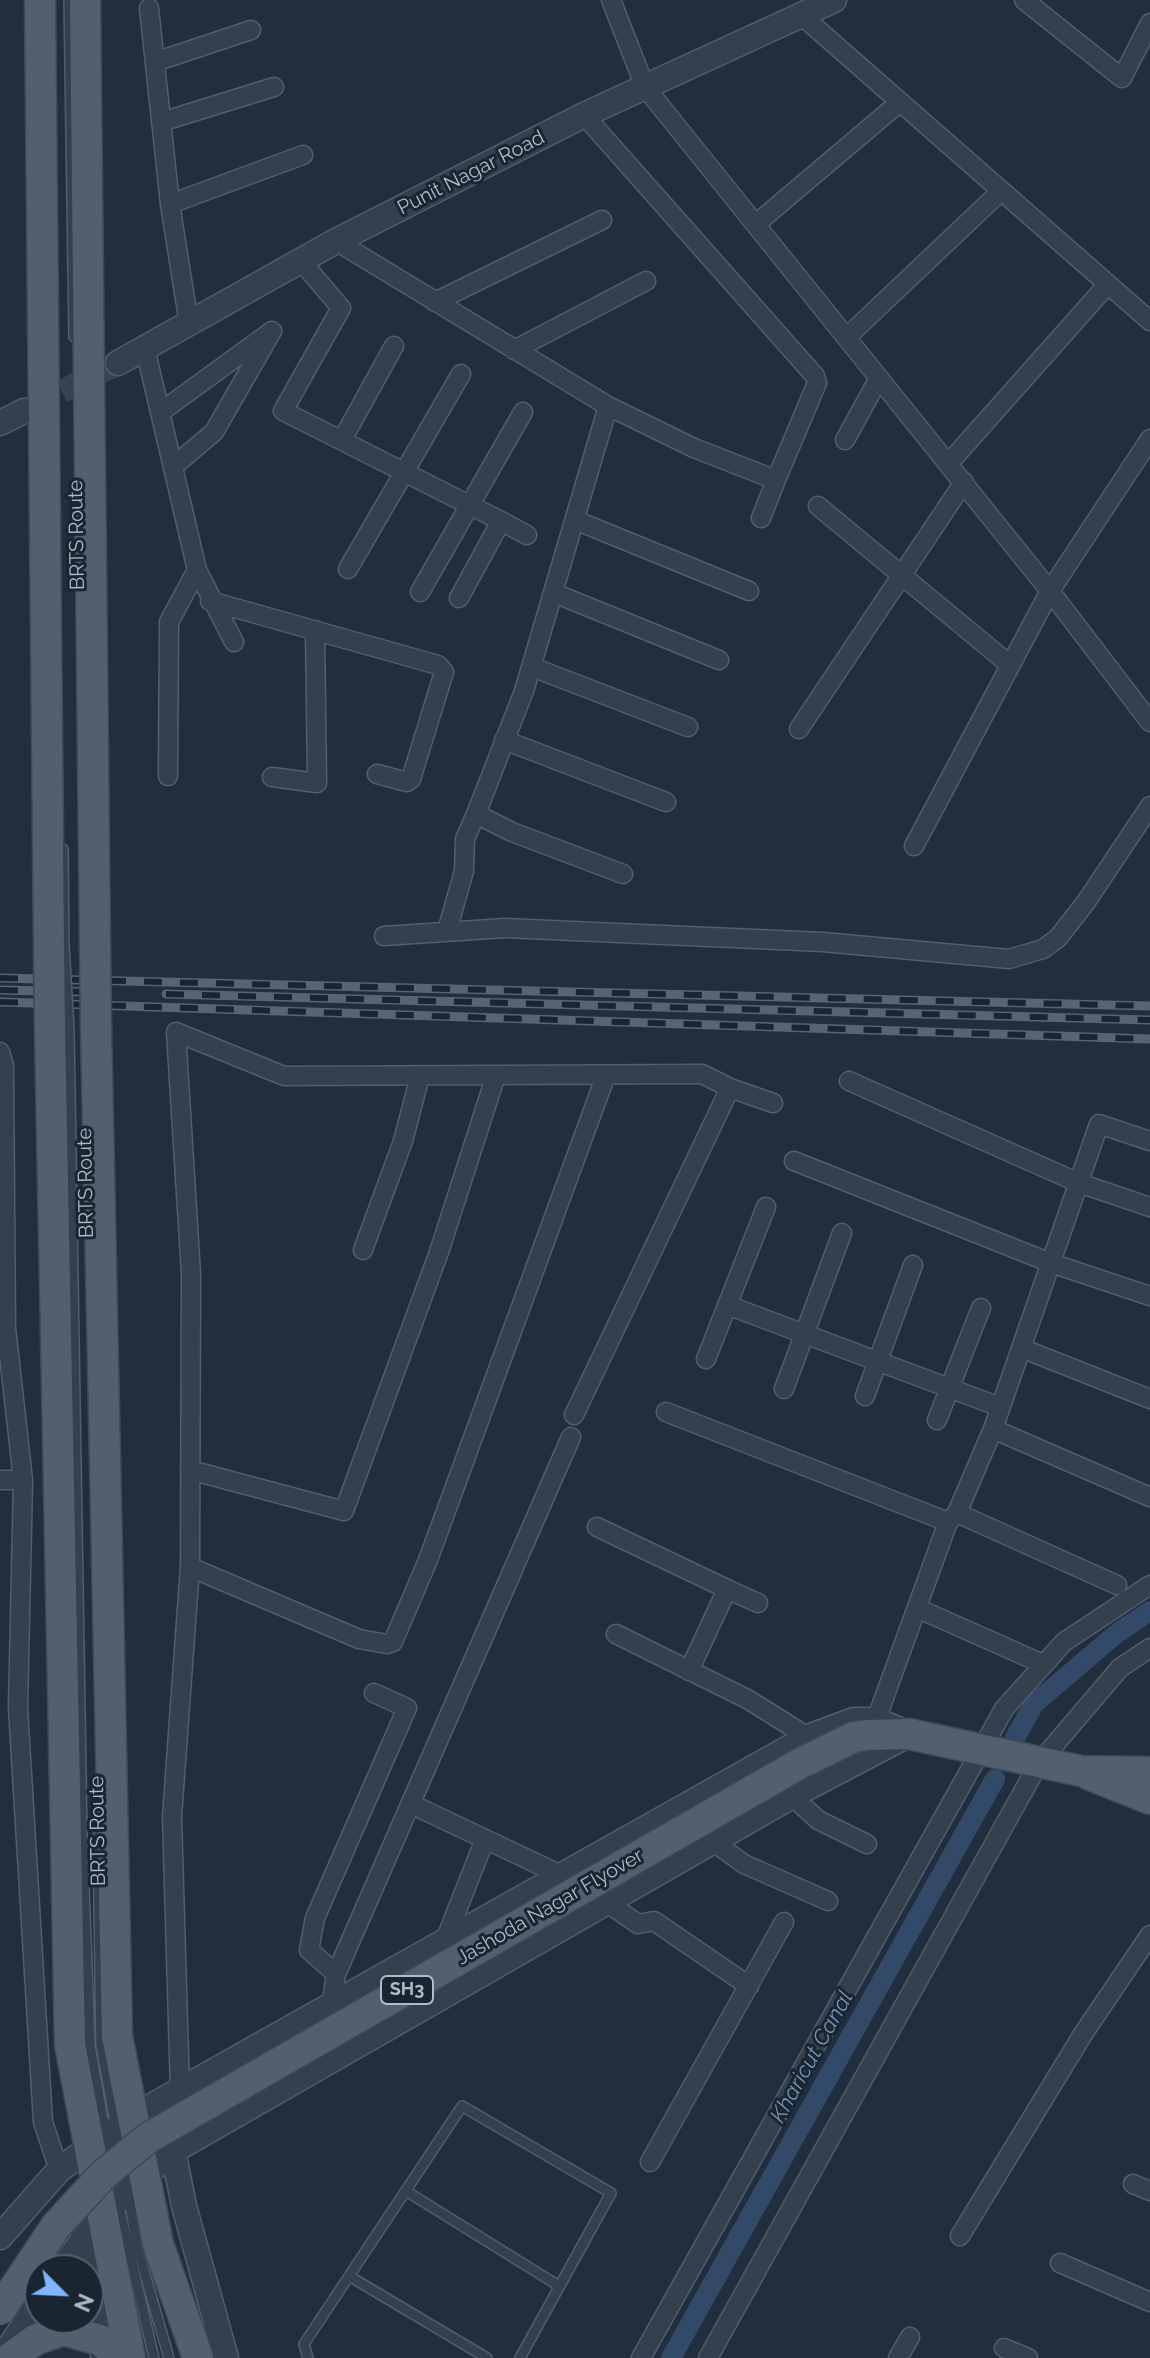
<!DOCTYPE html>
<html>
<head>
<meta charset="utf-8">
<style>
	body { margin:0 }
	#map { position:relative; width:1150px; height:2358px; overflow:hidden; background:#202e3e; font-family:Raleway,sans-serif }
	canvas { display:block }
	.north { position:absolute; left:24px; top:2254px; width:80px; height:80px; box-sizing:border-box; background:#1a2532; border:2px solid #56616e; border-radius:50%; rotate:114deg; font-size:22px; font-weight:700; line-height:32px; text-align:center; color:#b0bac9 }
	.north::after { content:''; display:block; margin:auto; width:28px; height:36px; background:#7fb4ff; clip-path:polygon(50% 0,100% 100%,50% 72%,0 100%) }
</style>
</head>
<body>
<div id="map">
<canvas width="1150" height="2358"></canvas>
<div class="north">N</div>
</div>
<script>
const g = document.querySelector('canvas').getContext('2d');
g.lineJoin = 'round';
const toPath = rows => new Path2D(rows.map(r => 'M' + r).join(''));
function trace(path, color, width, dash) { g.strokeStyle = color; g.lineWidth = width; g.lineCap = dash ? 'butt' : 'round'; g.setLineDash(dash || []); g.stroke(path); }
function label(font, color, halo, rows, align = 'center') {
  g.font = font + ' Raleway,sans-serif'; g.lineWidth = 6; g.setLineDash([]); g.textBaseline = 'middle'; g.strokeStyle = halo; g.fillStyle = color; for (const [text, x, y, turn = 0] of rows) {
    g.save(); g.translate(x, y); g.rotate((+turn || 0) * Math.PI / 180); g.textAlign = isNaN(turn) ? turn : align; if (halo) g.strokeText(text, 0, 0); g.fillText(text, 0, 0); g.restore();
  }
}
trace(toPath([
	[1015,1738,1034,1704,1116,1634,1150,1611],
	[671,2358,995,1779]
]), '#324967', 20);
trace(toPath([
	[30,408,118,363]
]), '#364353', 24, [24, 12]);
const service = toPath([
	[69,0,74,337],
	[63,849,64,945],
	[69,1030,82,1833,90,2046,105,2132],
	[98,1836,101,2045,116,2128],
	[406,2191,559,2286],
	[128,2193,137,2246,169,2358],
	[118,2202,154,2358],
	[349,2276,487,2358],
	[308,2358,304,2344,462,2106,611,2193,520,2358]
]);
const minor = toPath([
	[611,0,645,87,1050,591,1150,439],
	[1024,0,1122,78,1150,23],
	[149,8,170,204,189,324],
	[801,15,1150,321],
	[155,62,251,30],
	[161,122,274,87],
	[170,204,303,155],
	[756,224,900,102],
	[336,241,608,406,694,448,776,480,817,383,815,376,584,115],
	[301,261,341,308,283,411,501,521,459,598],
	[435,302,602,220],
	[847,337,1001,191],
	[145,348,197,570,234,642],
	[514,350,646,281],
	[608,406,524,691,476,814,512,832,623,874],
	[162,411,272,331,214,432,175,465],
	[342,440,394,346],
	[845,440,879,378],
	[949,463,1108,284],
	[818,506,1010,665],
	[761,518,776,480],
	[575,520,749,591],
	[501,521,527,535],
	[348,569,461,374],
	[420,592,523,412],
	[554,593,719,660],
	[210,601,438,665,444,672,411,779,407,782,377,774],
	[532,667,688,727],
	[799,729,964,482],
	[504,740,666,802],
	[168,776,169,622,197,570],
	[272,777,317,783,315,630],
	[914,846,1050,591,1150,722],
	[447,931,464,871,465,839,476,814],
	[384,936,505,928,823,942,1009,959,1043,949,1058,938,1086,902,1150,806],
	[0,1052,4,1065,6,1328,23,1480,18,1708,43,2122,59,2170],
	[849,1081,1079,1183,1150,1207],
	[794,1161,1051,1263,1150,1296],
	[363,1250,403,1141,420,1076],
	[727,1305,1000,1407],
	[1021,1348,1150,1399],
	[706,1359,766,1207],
	[784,1389,842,1233],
	[865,1396,913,1265],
	[666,1412,948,1522],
	[574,1415,730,1088,773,1103],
	[937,1420,981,1308],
	[993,1429,1150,1497],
	[190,1470,344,1511,439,1252,496,1075],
	[0,1480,23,1480],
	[957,1513,1117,1585],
	[597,1527,727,1589,689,1671],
	[190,1567,359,1639,387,1644,393,1642,428,1560,606,1075],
	[727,1589,758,1603],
	[919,1609,1043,1664],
	[616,1634,749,1700,808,1737],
	[876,1720,948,1522,957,1513,993,1429,1099,1124,1150,1141],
	[792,1796,818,1820,867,1844],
	[411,1804,563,1876],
	[712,1841,744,1864,828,1901],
	[606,1902,638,1924,654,1921,749,1986],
	[444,1943,485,1839],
	[336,1974,309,1950,315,1918,407,1708,374,1693],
	[331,2007,336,1974,571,1437],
	[180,2092,172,1817,190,1567,191,1274,176,1032,284,1076,702,1074,730,1088],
	[650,2162,784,1922],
	[1133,2184,1150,2191],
	[960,2236,1083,2034,1150,1935],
	[1060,2263,1150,2302],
	[1004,2348,1028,2358],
	[641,2358,1004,1709,1064,1642,1150,1585],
	[708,2358,1039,1763,1120,1668,1150,1648],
	[898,2358,910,2337]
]);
const tertiary = toPath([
	[118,363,336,241,584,115,834,0],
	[0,423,24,411],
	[174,2139,173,2151,184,2206,226,2358],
	[83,2236,103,2356],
	[0,2237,59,2170,132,2117,808,1737,854,1720,876,1720,900,1730],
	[61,2270,101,2215,173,2151,792,1796,904,1737],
	[2,2358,40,2301]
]);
const primary = toPath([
	[40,0,49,944],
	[85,0,95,944],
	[96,1027,117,2036,158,2244,198,2358],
	[50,1030,70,2045,130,2358],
	[867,1735,909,1734,1081,1771,1150,1772],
	[1090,1775,1150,1799],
	[10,2358,35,2340,63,2330,100,2340,120,2358]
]);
trace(service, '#535d6b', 12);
trace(minor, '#535d6b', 21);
trace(tertiary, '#535d6b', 27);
trace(primary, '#3e4956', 33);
trace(service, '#34404d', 9);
trace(minor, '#34404d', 18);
trace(tertiary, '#34404d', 24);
trace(primary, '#525f6e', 30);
const rail = toPath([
	[0,978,1150,1006],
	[0,990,90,992],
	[166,994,1150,1020],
	[0,1002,1150,1039]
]);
trace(rail, '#566475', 9);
trace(rail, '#1a2532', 6, [18]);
const serviceBridge = toPath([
	[64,945,69,1030]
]);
const primaryBridge = toPath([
	[49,944,50,1030],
	[95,944,96,1027],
	[0,2310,56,2226,103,2175,148,2138,799,1764,854,1737,867,1735]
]);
trace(serviceBridge, '#535d6b', 12, []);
trace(primaryBridge, '#3e4956', 33, []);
trace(serviceBridge, '#34404d', 9);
trace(primaryBridge, '#525f6e', 30);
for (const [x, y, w] of [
	[407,1990,52]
]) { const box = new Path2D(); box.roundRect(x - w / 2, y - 14, w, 28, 6); g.fillStyle = '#1a2532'; g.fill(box); trace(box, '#b0bac9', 2); }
label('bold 18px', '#b0bac9', null, [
	["SH3",407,1990]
]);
label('20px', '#b0bac9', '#1a2532', [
	["Punit Nagar Road",471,173,-27],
	["BRTS Route",77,535,-91],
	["BRTS Route",86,1183,-91],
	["BRTS Route",98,1831,-91],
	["Jashoda Nagar Flyover",550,1907,-30]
]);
label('italic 22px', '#7491b4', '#1a2532', [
	["Kharicut Canal",812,2057,-61]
]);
</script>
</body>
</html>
